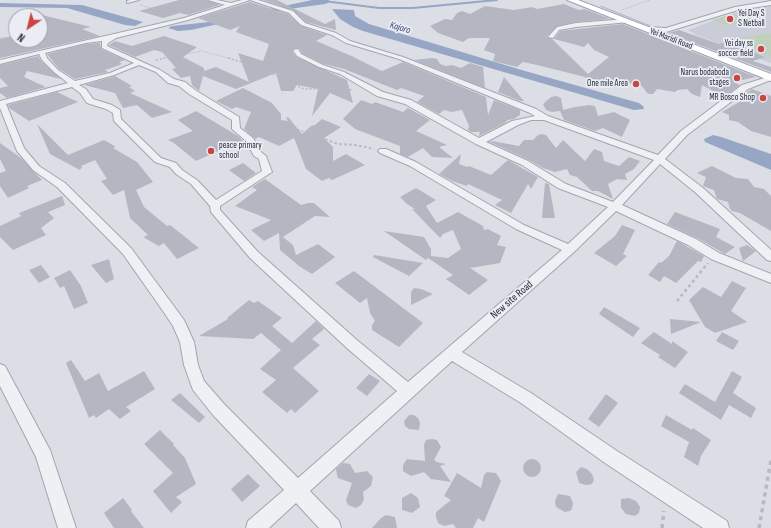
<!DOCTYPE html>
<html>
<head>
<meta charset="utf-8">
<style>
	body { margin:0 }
	#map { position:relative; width:771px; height:528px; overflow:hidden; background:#dcdee6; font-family:"Sofia Sans Condensed",sans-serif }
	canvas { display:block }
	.north { position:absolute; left:8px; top:8px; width:40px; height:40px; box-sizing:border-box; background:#ebedf4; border:1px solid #9c9faa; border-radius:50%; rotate:215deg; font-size:11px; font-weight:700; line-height:16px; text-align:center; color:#262b3c }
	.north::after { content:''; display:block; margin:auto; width:14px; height:18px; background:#c94543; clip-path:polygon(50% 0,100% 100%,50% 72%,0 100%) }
</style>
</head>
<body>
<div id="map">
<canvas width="771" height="528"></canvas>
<div class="north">N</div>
</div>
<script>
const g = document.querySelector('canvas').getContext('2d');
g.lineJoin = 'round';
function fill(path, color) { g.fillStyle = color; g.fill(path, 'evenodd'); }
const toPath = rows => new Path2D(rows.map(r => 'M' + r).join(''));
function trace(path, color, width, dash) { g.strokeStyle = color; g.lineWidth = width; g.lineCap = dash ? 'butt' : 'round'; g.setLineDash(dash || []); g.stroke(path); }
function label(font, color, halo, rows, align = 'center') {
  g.font = font + ' "Sofia Sans Condensed",sans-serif'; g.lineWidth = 3.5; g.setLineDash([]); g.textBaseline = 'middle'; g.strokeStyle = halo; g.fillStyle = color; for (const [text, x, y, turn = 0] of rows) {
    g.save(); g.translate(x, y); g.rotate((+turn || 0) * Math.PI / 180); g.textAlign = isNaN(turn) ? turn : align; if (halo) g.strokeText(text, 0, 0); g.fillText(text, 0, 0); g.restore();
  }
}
fill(toPath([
	[771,6,771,63,696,35,688,30,734,13]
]), '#cacdd8');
fill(toPath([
	[733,14,749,19,727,25,711,20],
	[768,33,771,34,771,57,729,41]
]), '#bfd0bd');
fill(toPath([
	[312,0,329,0,328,3,325,4,282,10,191,30,178,31,168,28,172,26,209,22],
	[0,3,82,5,143,22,135,26,125,25,67,8,0,7],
	[332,9,354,10,355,16,369,24,525,71,639,103,643,106,644,109,634,110,363,31,353,27,340,19],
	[713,135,721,137,771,154,771,170,705,142,704,139]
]), '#98a6c5');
trace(toPath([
	[324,1,379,8,413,8,497,0]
]), '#98a6c5', 2);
fill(toPath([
	[179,0,207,0,220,5,188,15,180,13,163,18,139,11],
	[263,0,277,0,325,24,335,19,336,30,306,22,293,10],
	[250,2,288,14,301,26,327,35,316,41,354,57,353,57,382,71,403,62,486,97,488,115,494,100,520,110,520,115,514,119,508,120,505,123,479,136,480,132,471,132,468,130,469,126,462,110,452,112,444,110,439,114,417,102,424,96,401,88,397,90,344,69,324,64,302,53,299,48,293,49,292,51,296,57,347,80,353,103,330,93,312,116,318,89,297,85,293,91,281,91,276,73,236,89,203,76,199,91,192,85,190,76,181,78,172,69,176,68,162,52,154,50,135,57,109,45,115,41,132,46,164,36,197,47,183,57,204,68,204,71,216,67,249,82,238,53,263,61,269,44,236,32,240,26,230,30,198,18],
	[564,4,579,10,585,9,610,19,576,22,557,26,546,37,552,39,588,74,609,57,594,50,588,43,584,47,554,39,560,31,623,24,756,77,733,82,740,85,727,95,717,93,702,85,700,97,692,94,687,89,678,90,675,92,657,89,653,94,649,94,647,93,642,86,634,85,627,82,620,88,616,88,603,85,599,81,584,77,585,77,537,65,523,62,517,67,493,61,495,54,484,50,490,38,469,38,463,42,438,33,430,26,445,19,452,20,457,13,462,11,470,14,485,6,514,10,532,7,537,9],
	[599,6,602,6,652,26,649,26],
	[38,14,91,27,82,29,100,36,0,58,0,39,16,35,16,40,40,40,40,16,30,16],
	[679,30,719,44,726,42,765,57,753,61,771,67,771,72,668,33],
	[100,43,101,49,125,60,119,62,122,64,119,65,120,65,105,70,108,72,75,79,59,69,47,54,86,44],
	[38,56,41,61,61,79,27,71,24,77,46,87,7,98,0,93,0,88,8,86,0,78,0,65],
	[432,58,437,59,440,64,446,66,452,65,461,68,470,63,483,67,485,88,414,60],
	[115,76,132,86,129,87,135,91,130,93,172,112,152,118,137,105,123,108,115,93,84,85],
	[504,77,524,101,520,101,498,92],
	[243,88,272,103,281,114,281,120,288,121,286,118,288,117,302,134,311,126,315,125,322,119,341,127,324,138,333,147,333,161,346,154,365,165,332,180,329,178,322,181,306,169,294,138,279,146,259,137,255,139,244,129,251,112,236,107,232,109,216,101],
	[752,89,771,96,771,137,751,131,738,122,729,120,729,115,722,112,746,98,740,97],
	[57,92,78,102,29,121,9,108,8,105],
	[556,96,561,98,563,110,575,107,589,105,595,106,598,116,614,112,630,120,622,137,603,128,595,131,564,120,560,111,552,112,546,110,543,104,551,97],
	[361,100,372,104,375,102,403,112,408,108,430,120,416,131,447,145,439,147,453,158,432,157,423,148,408,157,400,154,400,146,355,129,343,119],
	[196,111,238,136,246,144,236,149,229,146,196,161,174,143,168,140,193,131,178,120],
	[37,124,68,155,104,140,116,147,113,148,137,162,153,182,136,190,144,207,167,226,170,225,199,248,177,259,164,243,159,246,143,237,148,235,130,218,124,190,113,195,101,181,107,179,95,160,81,166,80,165,82,167,80,170,50,154],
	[542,134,546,135,556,148,563,140,585,161,594,149,602,152,604,161,619,166,629,157,640,161,634,169,625,174,627,180,617,179,608,184,613,199,598,191,592,191,577,177,570,175,567,169,555,172,543,168,529,160,490,142,492,141,519,146,524,140,533,140,538,135],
	[0,143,21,158,42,180,27,186,29,188,8,198,0,186,0,173,6,171,0,159],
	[461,154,459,164,467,167,469,166,491,175,508,160,538,177,531,189,528,184,511,213,495,205,502,200,468,184,467,186,452,181,439,174],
	[243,163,256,173,244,181,229,170],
	[712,166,736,178,748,179,754,187,764,189,771,196,771,231,740,213,732,211,730,209,728,202,717,199,714,190,703,186,706,177,697,173],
	[265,179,301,205,308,203,314,203,330,217,315,216,283,237,293,245,296,255,318,244,335,257,312,274,299,266,280,250,279,233,264,241,251,230,271,220,235,206,257,190,252,187],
	[545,183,549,184,555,218,542,218],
	[416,188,436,200,426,206,437,223,458,212,483,226,484,230,488,229,501,236,497,245,506,247,500,263,470,268,488,280,469,295,446,279,453,275,428,258,426,260,384,231,424,237,431,249,431,256,448,258,461,249,453,230,443,234,440,238,412,209,415,209,407,204,400,197],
	[62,196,65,205,48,212,54,218,41,228,46,235,13,250,0,237,0,226,21,216,19,213],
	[675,212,720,229,716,237,735,247,725,254,697,238,667,224],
	[622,225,635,230,623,254,627,256,616,266,594,253,615,236],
	[677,241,704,256,701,262,698,261,676,283,664,276,660,282,648,275,659,262,661,263,669,256],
	[747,245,756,251,743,261,739,248],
	[374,255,423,263,409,276,373,257],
	[109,259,114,279,106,283,91,265],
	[41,265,50,277,39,283,29,270],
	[70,270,81,286,88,303,74,309,64,286,60,288,54,278],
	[354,271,423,323,399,347,372,330,372,325,375,321,370,313,367,298,360,303,335,283],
	[732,281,746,288,731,311,747,322,715,333,705,327,689,300,703,287,721,297],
	[414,288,421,289,433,294,411,305,411,292],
	[249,300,254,303,258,301,282,318,272,326,292,343,316,321,324,329,312,339,320,345,293,368,319,391,295,413,291,409,287,413,262,392,276,380,260,369,281,350,261,333,253,339,199,336,228,319,227,318],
	[604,307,640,328,633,337,599,314],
	[670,319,701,322,671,334],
	[654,332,672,344,672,341,688,352,675,368,658,357,660,355,641,343],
	[722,332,739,341,733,350,716,341],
	[71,360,85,381,99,373,108,391,144,371,155,389,126,407,131,411,120,419,109,409,96,418,94,415,89,418,66,363],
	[732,371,742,377,733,393,756,408,751,418,729,405,721,420,679,393,685,384,715,402],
	[369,374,380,381,367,396,356,388],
	[180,393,205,417,199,423,171,400],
	[606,394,618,403,599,427,588,419],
	[409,415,414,415,418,418,420,423,419,430,409,429,405,426,404,421],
	[666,415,692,430,693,428,711,440,701,456,698,466,684,457,689,442,661,426],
	[160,430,174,444,173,445,185,458,196,484,176,497,182,502,171,513,153,491,173,473,144,444],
	[432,439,437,440,441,447,434,460,437,462,446,464,440,466,451,482,431,479,424,472,411,476,403,471,403,465,407,459,425,461,424,445,426,440],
	'523 468a9 9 0 1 1 18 0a9 9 0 1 1-18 0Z',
	[343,463,350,464,355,473,367,471,373,477,371,486,363,492,364,499,361,505,356,508,348,505,346,500,352,483,338,478,337,475,336,469],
	[581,467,587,469,592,474,594,480,592,484,586,485,579,483,576,472],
	[487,472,496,473,501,481,484,522,478,518,473,528,456,528,453,524,444,526,438,523,436,517,436,512,451,500,444,496,457,473,481,488,484,475],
	[248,474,260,486,242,502,231,489],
	[411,493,418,498,420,507,412,513,402,510,402,498],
	[558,494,570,496,573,503,572,509,570,511,565,512,556,507,555,501],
	[123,498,132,510,131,511,144,528,114,528,104,513],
	[629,498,636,501,640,507,639,513,635,516,626,514,621,508,621,499],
	[386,515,395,517,397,528,372,528,381,518]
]), '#b4b7c2');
const minor = toPath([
	[130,0,139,0,127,3,127,1,130,0],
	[208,0,217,0,231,3,242,0,250,0,188,20,116,38,108,43,107,46,160,70,174,79,185,82,195,90,239,117,240,128,253,138,261,152,266,156,272,172,220,206,220,210,258,252,358,341,408,382,562,250,516,229,410,166,380,153,378,151,380,149,386,149,416,162,524,225,568,244,608,207,558,188,522,165,476,144,405,104,377,96,340,74,319,67,297,56,293,50,298,49,301,54,323,65,344,72,383,92,411,100,479,138,512,121,535,116,530,113,399,59,346,43,332,35,301,25,289,13,250,0,258,0,293,11,305,23,336,33,350,41,403,57,536,109,548,116,658,155,681,131,742,85,771,76,771,80,748,89,687,135,665,159,703,188,771,250,771,261,767,260,695,192,660,164,622,205,696,239,719,253,771,274,771,283,711,259,688,245,616,211,574,252,462,352,531,393,617,451,727,521,729,528,703,528,605,463,521,403,452,361,310,491,339,521,341,528,319,528,296,503,269,528,246,528,248,521,284,490,213,415,193,390,184,365,180,342,173,326,163,311,123,254,57,187,33,170,17,151,0,108,0,101,68,83,54,72,42,60,39,54,0,64,0,60,184,18,225,5,208,0],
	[102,41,102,48,134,63,110,73,75,81,58,70,47,58,45,53,86,43,102,41],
	[139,65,156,72,168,83,179,86,189,94,232,120,232,129,246,141,254,156,259,159,262,171,216,200,197,180,182,170,176,163,161,158,121,119,120,110,112,105,93,99,86,89,79,85,114,75,139,65],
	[72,87,80,93,87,103,106,109,113,113,114,121,155,162,170,167,176,174,191,184,210,206,211,212,250,258,348,349,397,391,298,478,225,405,204,381,198,365,194,342,184,320,131,248,65,183,39,166,24,148,6,104,72,87],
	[531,120,544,120,654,160,613,202,566,184,528,161,486,142,518,125,531,120],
	[627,19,630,21,629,22,576,27,559,30,553,38,548,37,557,27,576,23,627,19],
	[0,364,5,366,50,450,76,528,58,528,36,457,0,386,0,364]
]);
const tertiary = toPath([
	[771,1,771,5,738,10,666,32,648,31,644,29,648,27,666,28,735,7,771,1]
]);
const primary = toPath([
	[567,0,578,0,771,74,771,81,567,0]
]);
trace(minor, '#a2a5b0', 2);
trace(tertiary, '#a2a5b0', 2);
trace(primary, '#9ca1b1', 2);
trace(toPath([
	[141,5,168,14],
	[622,10,650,0],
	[40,24,76,35],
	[0,38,16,37],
	[28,40,36,46],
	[160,59,202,51,231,59]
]), '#b7b9c0', 1, [1.5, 1.5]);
trace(toPath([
	[228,58,259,67,304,89,339,88,352,90],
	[156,60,165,58],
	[736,106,771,118],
	[263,135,273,131,293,128,314,135]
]), '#b7b9c0', 1.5, [2, 2]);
trace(toPath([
	[311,134,338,144,356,145,374,149],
	[260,137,266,134]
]), '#b7b9c0', 2, [2.5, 2.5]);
trace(toPath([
	[677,301,708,263]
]), '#b7b9c0', 2.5, [3, 3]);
trace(toPath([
	[662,528,664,511],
	[759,528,771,460]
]), '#b7b9c0', 3.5, [4, 4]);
fill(minor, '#eff0f4');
fill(tertiary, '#eff0f4');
fill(primary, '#fff');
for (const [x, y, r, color] of [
	[730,19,4,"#c94543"],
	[761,49,4,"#c94543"],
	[737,78,4,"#c94543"],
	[636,84,4,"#c94543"],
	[763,98,4,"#c94543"],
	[211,151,4,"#c94543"]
]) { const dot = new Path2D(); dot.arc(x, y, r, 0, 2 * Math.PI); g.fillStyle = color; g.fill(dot); trace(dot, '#ebedf4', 1.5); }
label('9px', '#262b3c', '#ebedf4', [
	["Yei Day S",738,14,"left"],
	["S Netball",738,24,"left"],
	["Yei day ss",753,44],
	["soccer field",753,54],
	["Narus bodaboda",729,73],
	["stages",729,83],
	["One mile Area",628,84],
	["MR Bosco Shop",755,98],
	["peace primary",219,146,"left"],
	["school",219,156,"left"]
], 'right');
label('9px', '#262b3c', '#ebedf4', [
	["Yei Maridi Road",671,39,21]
]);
label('italic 10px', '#32436e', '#ebedf4', [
	["Kajoro",400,28,16]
]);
label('11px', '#262b3c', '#ebedf4', [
	["New site Road",512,300,-41]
]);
</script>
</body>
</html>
